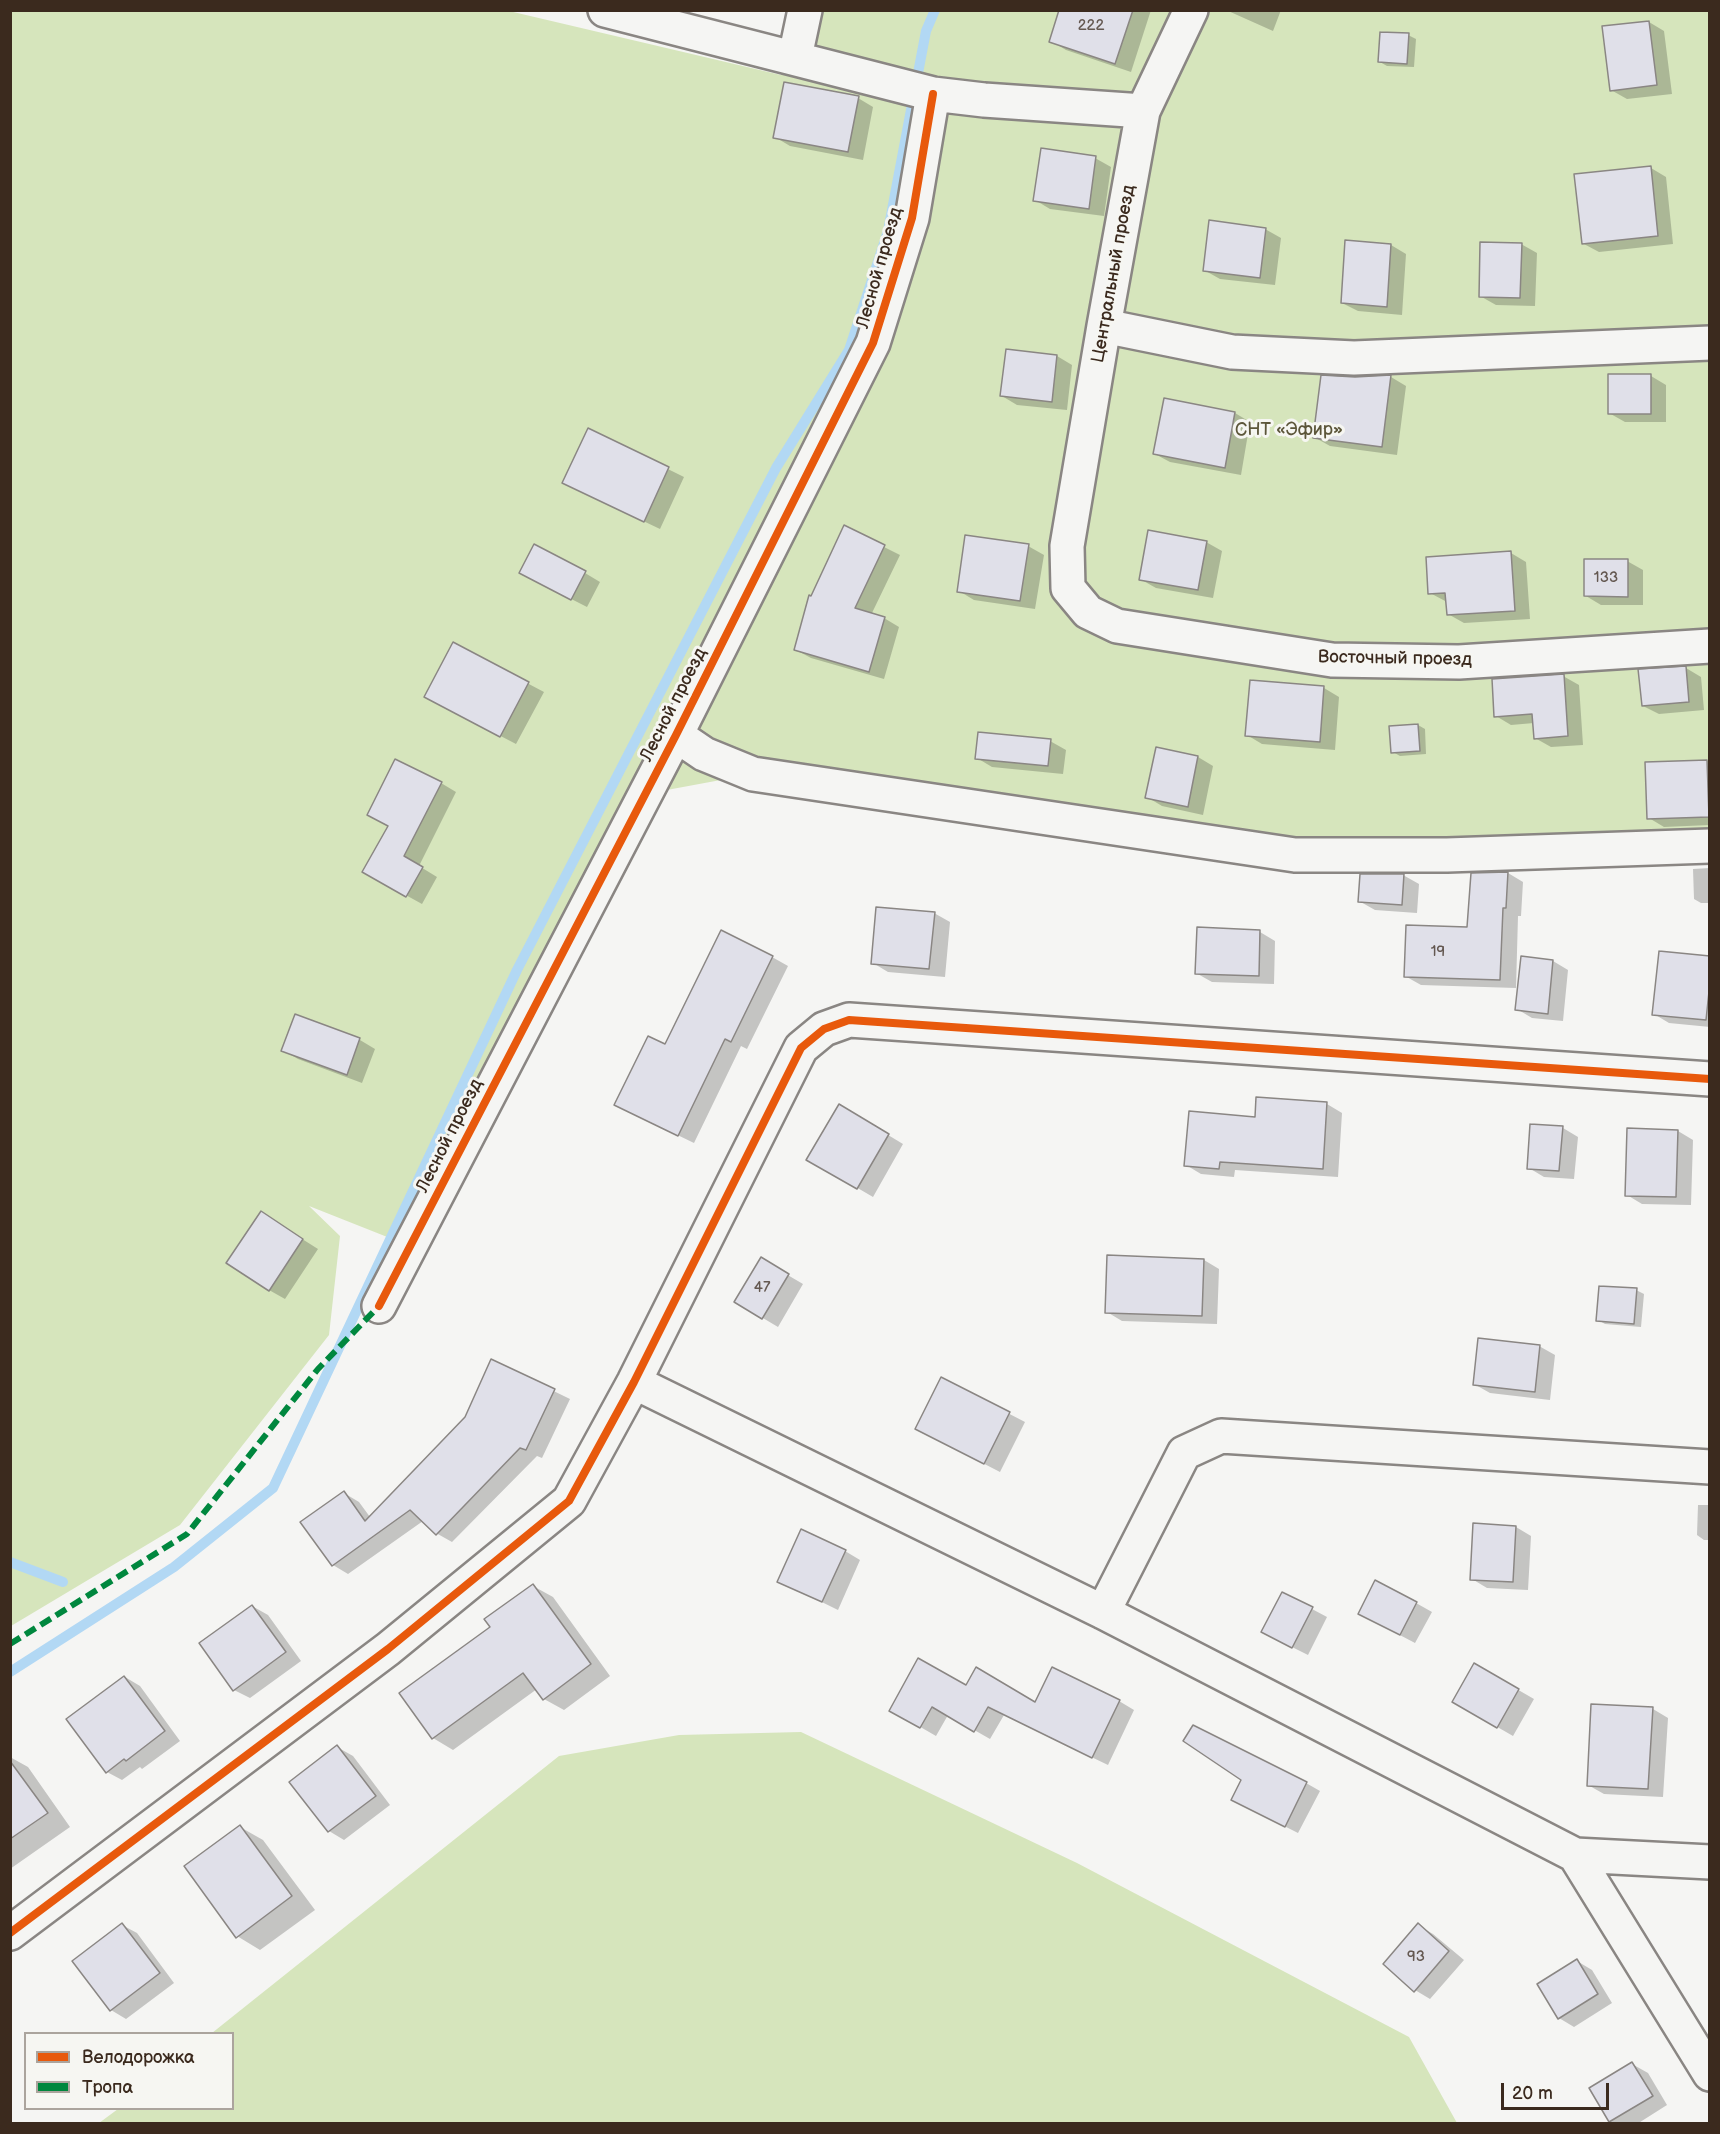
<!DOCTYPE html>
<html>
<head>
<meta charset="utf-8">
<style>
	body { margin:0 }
	#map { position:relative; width:1720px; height:2134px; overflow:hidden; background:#f5f5f3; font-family:"Balsamiq Sans",sans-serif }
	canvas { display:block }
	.frame { position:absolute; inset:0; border:12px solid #3b2a1e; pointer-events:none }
	.legend { position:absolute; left:24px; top:2032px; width:210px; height:78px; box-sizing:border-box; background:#f6f6f2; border:2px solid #aba49d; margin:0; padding:8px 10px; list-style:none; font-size:18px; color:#3b2a1e }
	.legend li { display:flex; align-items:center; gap:12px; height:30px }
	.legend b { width:30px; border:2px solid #aba49d }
	.scale { position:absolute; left:1501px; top:2083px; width:108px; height:27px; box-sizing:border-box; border:3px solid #3b2a1e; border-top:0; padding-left:8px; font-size:18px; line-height:21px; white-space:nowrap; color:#3b2a1e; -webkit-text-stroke:4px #f6f6f2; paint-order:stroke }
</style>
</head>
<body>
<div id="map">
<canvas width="1720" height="2134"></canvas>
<div class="frame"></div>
<ul class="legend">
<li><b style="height:8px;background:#e8590c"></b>Велодорожка</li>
<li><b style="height:8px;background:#00873e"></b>Тропа</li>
</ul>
<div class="scale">20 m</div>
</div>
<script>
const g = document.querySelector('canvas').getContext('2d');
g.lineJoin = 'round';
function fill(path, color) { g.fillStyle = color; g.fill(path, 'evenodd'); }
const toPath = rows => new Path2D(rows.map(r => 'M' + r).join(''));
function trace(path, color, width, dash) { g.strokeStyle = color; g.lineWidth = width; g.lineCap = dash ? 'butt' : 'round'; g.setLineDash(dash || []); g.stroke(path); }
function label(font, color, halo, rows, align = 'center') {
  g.font = font + ' "Balsamiq Sans",sans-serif'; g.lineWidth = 6; g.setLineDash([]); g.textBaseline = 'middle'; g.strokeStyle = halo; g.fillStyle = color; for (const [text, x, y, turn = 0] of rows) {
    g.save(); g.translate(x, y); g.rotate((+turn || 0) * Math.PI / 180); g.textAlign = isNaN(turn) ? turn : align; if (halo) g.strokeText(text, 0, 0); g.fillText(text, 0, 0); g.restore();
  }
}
fill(toPath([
	[10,11,509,11,781,75,795,57,805,11,1709,11,1709,846,1295,855,753,774,640,795,410,1246,309,1206,340,1236,329,1335,180,1525,11,1626],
	[801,1732,1077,1863,1409,2037,1457,2123,99,2123,118,2109,232,2108,232,2034,212,2033,559,1756,679,1735]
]), '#d6e5bc');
fill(toPath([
	[1061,10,1151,10,1131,72,1066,50,1051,41],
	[1226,10,1281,10,1273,31],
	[1649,22,1664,31,1672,94,1627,99,1611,90],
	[1408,35,1416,39,1414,67,1387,66,1380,62],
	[858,98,873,107,863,160,790,146,775,137],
	[1095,158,1111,167,1104,216,1050,209,1035,200],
	[1651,168,1666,177,1673,244,1599,252,1584,244],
	[1265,229,1281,238,1275,285,1220,279,1204,270],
	[1521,244,1537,253,1535,306,1496,305,1480,296],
	[1391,245,1406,254,1402,315,1358,311,1342,303],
	[1057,356,1072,365,1067,410,1017,405,1002,396],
	[1651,376,1666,385,1666,422,1625,422,1609,413],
	[1391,377,1406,386,1397,455,1330,446,1314,437,1355,378],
	[1235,413,1250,422,1241,475,1170,462,1155,454],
	[589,430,684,477,660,529,580,491],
	[844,527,900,555,871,615,884,618,899,627,884,679,811,658,796,650,812,598],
	[1206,542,1222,551,1213,598,1156,588,1140,579],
	[1028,546,1044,555,1035,609,974,600,959,591],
	[1511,553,1526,562,1530,619,1464,623,1448,614,1447,602,1430,593],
	[1627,561,1643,570,1643,605,1601,605,1586,596],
	[585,573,600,582,587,607,536,581],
	[453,644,544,692,516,744,441,705],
	[1686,668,1701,677,1704,710,1659,714,1643,706],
	[1563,676,1579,685,1583,745,1551,747,1535,738,1534,723,1511,725,1496,716],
	[1251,682,1324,688,1339,697,1335,750,1262,744,1247,735],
	[1418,725,1425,729,1426,754,1400,756,1393,752],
	[1050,741,1066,750,1063,774,992,767,977,758],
	[1157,749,1198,757,1213,766,1203,815,1162,806,1147,797],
	[1707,761,1710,763,1710,825,1664,827,1649,818],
	[441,783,456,792,419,866,437,877,422,904,364,872],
	[1710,868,1710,903,1701,903,1694,899,1693,869],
	[1508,873,1523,882,1521,916,1518,916,1516,988,1421,985,1405,976,1469,929],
	[1403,875,1419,884,1417,913,1375,910,1359,901],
	[934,913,950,922,945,977,888,972,873,963],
	[1260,932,1275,941,1274,984,1212,982,1196,973],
	[772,957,788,966,747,1049,741,1046,694,1143,632,1113,666,1046],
	[1710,958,1710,1027,1669,1023,1654,1014],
	[1553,961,1568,970,1563,1021,1532,1018,1517,1009],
	[296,1016,360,1040,375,1049,362,1083,298,1059,283,1050],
	[1327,1104,1342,1113,1338,1177,1235,1170,1234,1177,1201,1174,1186,1165,1256,1119],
	[840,1106,903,1144,873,1197,808,1159],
	[1532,1126,1563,1128,1578,1137,1574,1179,1544,1177,1529,1168],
	[1678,1131,1693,1140,1691,1205,1642,1204,1627,1195],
	[261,1213,318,1249,285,1299,269,1290],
	[1109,1257,1204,1260,1219,1269,1217,1324,1122,1321,1107,1312],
	[762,1260,803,1284,778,1327,736,1302],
	[1636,1290,1644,1294,1641,1327,1605,1324,1598,1320],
	[1539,1346,1555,1355,1550,1400,1490,1393,1474,1384],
	[492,1361,570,1399,542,1458,537,1456,452,1542,436,1533,423,1521,348,1574,333,1565,344,1493,359,1502,370,1517,466,1418],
	[942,1379,1025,1422,1000,1472,932,1437],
	[1698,1505,1710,1505,1710,1540,1704,1540,1697,1535],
	[1516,1527,1531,1536,1528,1590,1487,1588,1472,1579],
	[845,1551,860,1560,838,1610,779,1581],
	[533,1586,553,1597,610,1676,564,1710,544,1699,537,1689,453,1750,433,1738,492,1628],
	[1416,1603,1432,1612,1415,1643,1375,1622],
	[252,1606,268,1615,301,1661,250,1698,234,1690],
	[1312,1609,1327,1617,1308,1655,1278,1640],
	[1475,1665,1534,1699,1513,1736,1454,1702],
	[125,1677,140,1686,180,1741,142,1769,140,1767,122,1780,107,1772],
	[967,1687,1035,1704,1119,1701,1134,1710,1108,1765,1004,1715,990,1739,948,1715,936,1736,891,1710],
	[1593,1705,1653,1709,1668,1718,1663,1797,1604,1794,1588,1785],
	[337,1747,353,1756,390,1805,344,1840,329,1831],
	[10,1757,28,1767,70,1827,10,1869],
	[1306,1783,1320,1791,1298,1833,1233,1800],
	[240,1827,263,1840,315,1910,260,1950,237,1936],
	[122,1925,137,1933,174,1983,126,2019,111,2010],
	[1418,1925,1433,1934,1464,1960,1430,1999,1415,1990],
	[1577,1961,1592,1970,1612,2003,1574,2027,1559,2018],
	[1632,2064,1648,2073,1667,2105,1637,2124,1614,2124,1610,2121,1591,2089]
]), '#0003');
trace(toPath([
	[10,1562,63,1582],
	[10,1672,174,1567,273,1488,517,970,776,468,849,350,888,231,926,31,935,10]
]), '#b2d8f4', 10);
const building = toPath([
	[1059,10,1133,10,1115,64,1049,42,1059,10],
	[1649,21,1657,85,1610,91,1602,26,1649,21],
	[1380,32,1409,33,1407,64,1378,62,1380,32],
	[784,82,859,96,848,152,773,138,784,82],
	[1041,148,1096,156,1089,209,1033,201,1041,148],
	[1651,166,1658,236,1582,244,1574,174,1651,166],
	[1209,220,1266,228,1260,278,1203,271,1209,220],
	[1345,240,1391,244,1387,307,1341,303,1345,240],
	[1480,242,1522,243,1520,298,1479,297,1480,242],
	[1006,349,1057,355,1052,402,1000,396,1006,349],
	[1608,374,1651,374,1651,414,1608,414,1608,374],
	[1321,375,1355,377,1391,375,1382,447,1313,438,1321,375],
	[1164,398,1235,412,1225,468,1153,454,1164,398],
	[588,428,669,467,644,522,562,483,588,428],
	[844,525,885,545,855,608,885,617,869,672,794,650,809,595,811,596,844,525],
	[1148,530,1207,541,1198,590,1139,580,1148,530],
	[965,535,1029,544,1020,601,957,592,965,535],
	[534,544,586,571,571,600,519,573,534,544],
	[1511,551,1515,611,1447,615,1445,593,1428,594,1426,557,1511,551],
	[1584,559,1628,559,1628,597,1584,596,1584,559],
	[453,642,529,682,500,737,424,697,453,642],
	[1686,666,1689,702,1642,706,1638,669,1686,666],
	[1564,674,1568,736,1534,739,1532,714,1494,717,1492,679,1564,674],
	[1250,680,1324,686,1320,742,1245,736,1250,680],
	[1418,724,1420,751,1391,753,1389,726,1418,724],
	[978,732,1051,739,1048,766,975,759,978,732],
	[1156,747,1198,756,1188,807,1145,798,1156,747],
	[395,759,442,782,404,856,423,867,406,897,362,872,388,826,367,815,395,759],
	[1707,760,1709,817,1647,819,1645,762,1707,760],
	[1508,872,1506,908,1503,908,1500,980,1404,977,1406,925,1467,927,1471,873,1508,872],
	[1360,874,1404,874,1402,905,1358,902,1360,874],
	[876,907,935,912,929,969,871,964,876,907],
	[1197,927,1260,930,1259,976,1195,974,1197,927],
	[721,930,773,956,731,1042,725,1039,678,1136,614,1105,648,1036,665,1044,721,930],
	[1659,951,1710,956,1710,982,1706,1020,1652,1015,1659,951],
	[1521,956,1553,960,1548,1014,1515,1010,1521,956],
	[295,1014,360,1038,347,1075,281,1051,295,1014],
	[1256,1097,1327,1102,1323,1169,1220,1162,1219,1169,1184,1166,1189,1111,1255,1117,1256,1097],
	[839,1104,889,1134,857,1189,806,1160,839,1104],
	[1530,1124,1563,1126,1559,1171,1527,1169,1530,1124],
	[1627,1128,1678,1130,1676,1197,1625,1196,1627,1128],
	[261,1211,303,1239,269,1291,226,1263,261,1211],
	[1107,1255,1204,1259,1202,1316,1105,1313,1107,1255],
	[761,1257,789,1274,762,1319,734,1302,761,1257],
	[1599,1286,1637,1288,1634,1324,1596,1321,1599,1286],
	[1478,1338,1540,1345,1535,1392,1473,1385,1478,1338],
	[491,1359,555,1389,526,1450,520,1448,436,1535,410,1510,332,1566,300,1522,344,1491,365,1521,465,1417,491,1359],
	[941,1377,1010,1412,984,1464,915,1429,941,1377],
	[1473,1523,1516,1526,1513,1582,1470,1580,1473,1523],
	[801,1529,846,1550,822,1602,777,1582,801,1529],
	[1375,1580,1417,1602,1400,1635,1358,1614,1375,1580],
	[533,1584,591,1664,543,1700,523,1673,432,1739,399,1693,490,1627,484,1619,533,1584],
	[1282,1592,1313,1607,1292,1648,1261,1632,1282,1592],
	[252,1605,286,1652,233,1691,199,1643,252,1605],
	[918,1658,966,1685,976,1667,1035,1702,1052,1667,1120,1700,1092,1758,988,1707,974,1732,932,1707,920,1728,889,1711,918,1658],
	[1474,1663,1519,1689,1497,1728,1452,1702,1474,1663],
	[124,1676,165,1731,126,1761,124,1759,106,1773,66,1719,124,1676],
	[1591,1704,1653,1707,1648,1789,1587,1786,1591,1704],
	[1193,1725,1307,1782,1285,1827,1231,1800,1241,1780,1183,1741,1193,1725],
	[337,1745,376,1796,328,1832,289,1782,337,1745],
	[10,1761,48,1813,10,1839,10,1761],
	[240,1825,292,1896,236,1938,184,1866,240,1825],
	[122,1923,160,1973,110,2011,72,1961,122,1923],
	[1418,1923,1449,1951,1414,1992,1383,1964,1418,1923],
	[1577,1959,1598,1994,1558,2019,1537,1984,1577,1959],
	[1632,2062,1653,2096,1609,2122,1589,2088,1632,2062]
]);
fill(building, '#e0e0e9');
trace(building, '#8a8683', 1.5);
const minor = toPath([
	[605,10,933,94,984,100,1143,111],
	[1191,10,1143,111,1104,326,1067,546,1068,588,1088,612,1117,626,1332,660,1459,662,1710,646],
	[795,57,805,10],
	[1104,326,1232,352,1354,358,1710,343],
	[676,735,704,754,753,774,1295,855,1447,855,1710,846],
	[379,1306,676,735,873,343,912,218,933,94],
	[634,1382,1103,1612,1575,1855,1710,2074],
	[1103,1612,1184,1453,1221,1436,1710,1467],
	[1575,1855,1710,1862],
	[10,1933,388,1649,569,1501,634,1382,801,1048,824,1029,849,1020,1710,1079]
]);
trace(minor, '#8a8683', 38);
trace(minor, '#f5f5f3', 33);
trace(toPath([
	[10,1644,187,1534,318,1369,379,1306]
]), '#00873e', 6, [12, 6]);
trace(toPath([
	[379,1306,676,735,873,343,912,218,933,94],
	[10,1933,388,1649,569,1501,634,1382,801,1048,824,1029,849,1020,1710,1079]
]), '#e8590c', 8);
label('15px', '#645851', null, [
	["222",1091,26],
	["133",1606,578],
	["19",1438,952],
	["47",762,1288],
	["93",1416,1957]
]);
label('18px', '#3b2a1e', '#f6f6f2', [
	["Лесной проезд",880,268,-74],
	["Центральный проезд",1114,274,-80],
	["Восточный проезд",1395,659,1],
	["Лесной проезд",674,705,-63],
	["Лесной проезд",450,1136,-63]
]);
label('18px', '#5c563a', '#f6f6f2', [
	["СНТ «Эфир»",1289,430]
]);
</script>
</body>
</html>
